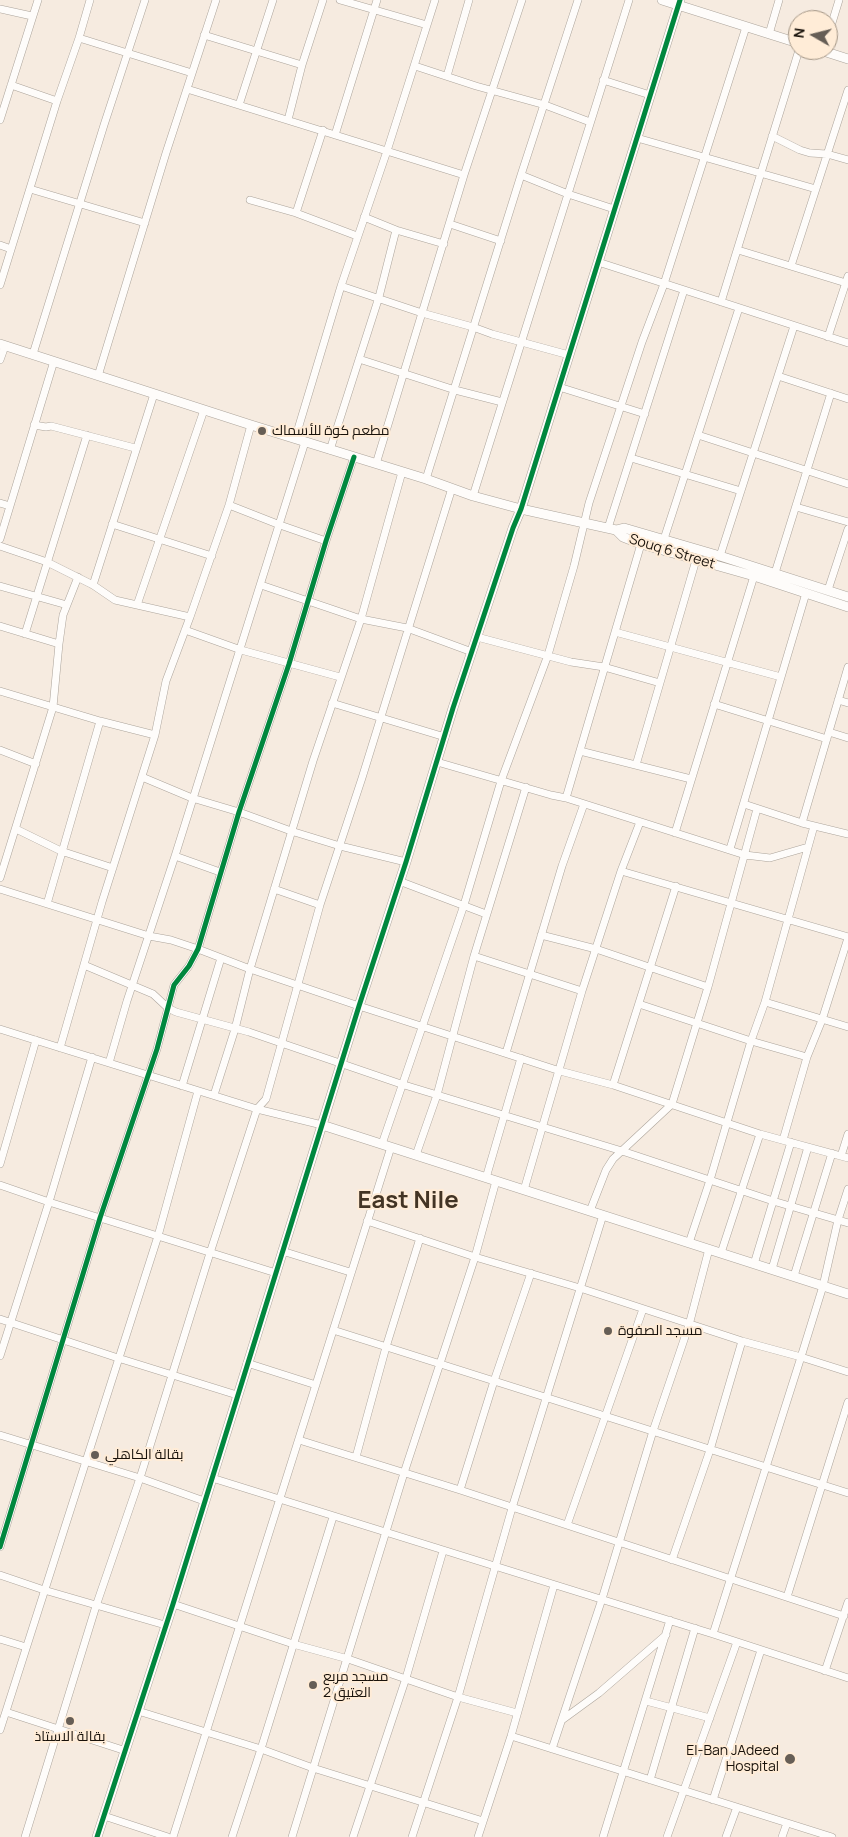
<!DOCTYPE html>
<html>
<head>
<meta charset="utf-8">
<style>
	body { margin:0 }
	#map { position:relative; width:848px; height:1837px; overflow:hidden; background:#f6ebe0; font-family:Manrope,sans-serif }
	canvas { display:block }
	.north { position:absolute; left:788px; top:10px; width:50px; height:50px; box-sizing:border-box; background:#ffecd7; border:1px solid #a39585; border-radius:50%; rotate:278deg; font-size:14px; font-weight:700; line-height:20px; text-align:center; color:#19120b }
	.north::after { content:''; display:block; margin:auto; width:18px; height:22px; background:#665e56; clip-path:polygon(50% 0,100% 100%,50% 72%,0 100%) }
</style>
</head>
<body>
<div id="map">
<canvas width="848" height="1837"></canvas>
<div class="north">N</div>
</div>
<script>
const g = document.querySelector('canvas').getContext('2d');
g.lineJoin = 'round';
const toPath = rows => new Path2D(rows.map(r => 'M' + r).join(''));
function trace(path, color, width, dash) { g.strokeStyle = color; g.lineWidth = width; g.lineCap = dash ? 'butt' : 'round'; g.setLineDash(dash || []); g.stroke(path); }
function label(font, color, halo, rows, align = 'center') {
  g.font = font + ' Manrope,Cairo,sans-serif'; g.lineWidth = 4; g.setLineDash([]); g.textBaseline = 'middle'; g.strokeStyle = halo; g.fillStyle = color; for (const [text, x, y, turn = 0] of rows) {
    g.save(); g.translate(x, y); g.rotate((+turn || 0) * Math.PI / 180); g.textAlign = isNaN(turn) ? turn : align; if (halo) g.strokeText(text, 0, 0); g.fillText(text, 0, 0); g.restore();
  }
}
const minor = toPath([
	[340,0,427,25],
	[0,9,32,16],
	[769,34,779,0],
	[204,35,302,65],
	[828,36,839,0],
	[79,38,192,73],
	[415,66,476,86,545,105,590,122],
	[447,76,469,0],
	[603,80,650,95],
	[11,85,57,101],
	[187,89,464,175],
	[239,105,273,0],
	[0,120,38,0],
	[288,120,302,65,323,0],
	[335,135,377,0],
	[772,136,800,150,810,153,827,154,848,160],
	[637,138,816,189],
	[521,175,568,194,614,209],
	[30,189,145,223],
	[250,200,296,213,357,236],
	[296,213,323,130],
	[364,217,396,230,444,244],
	[450,224,501,241],
	[0,245,11,249],
	[738,250,846,283],
	[598,262,848,343],
	[791,266,848,90],
	[0,285,57,101,79,38,90,0],
	[341,286,422,313,473,327,492,334,569,355],
	[721,302,799,50],
	[828,337,848,276],
	[33,354,104,125,145,0],
	[359,359,455,390,502,402],
	[0,360,5,346],
	[98,376,166,153,216,0],
	[778,376,848,399],
	[559,387,645,414],
	[34,425,46,427,51,426,135,448],
	[698,435,848,484],
	[295,439,341,286,387,151,435,0],
	[330,450,379,297,396,230],
	[631,458,741,491],
	[376,464,464,175,522,0],
	[426,479,521,175,578,0],
	[473,496,629,0],
	[0,503,10,506],
	[229,505,280,525,326,541],
	[796,507,848,522],
	[112,524,212,556],
	[608,528,684,290],
	[0,539,54,361],
	[664,539,739,308],
	[0,546,47,562,93,585,115,600,190,617],
	[720,556,794,326],
	[775,573,831,393],
	[93,585,154,394],
	[261,585,361,619,407,628,472,652],
	[0,586,67,605],
	[828,590,848,529],
	[137,605,204,410],
	[0,626,59,644],
	[185,630,241,650,340,677],
	[615,632,781,677],
	[25,634,87,435],
	[477,637,571,662,604,667,660,683],
	[0,691,100,721,155,735],
	[838,700,848,703],
	[332,703,445,737],
	[714,704,827,739],
	[829,732,848,738],
	[0,750,36,764],
	[580,751,691,779],
	[437,762,551,795,566,798,745,855,770,858,808,847],
	[636,765,696,560],
	[142,777,192,798,239,812,291,831,340,846,406,862],
	[566,798,641,544],
	[744,804,802,823,848,834],
	[802,823,848,667],
	[16,829,61,851,113,868],
	[675,833,754,576],
	[730,849,806,593],
	[175,856,220,872],
	[621,871,848,937],
	[0,878,53,707,59,644,63,615,78,577],
	[399,881,486,914],
	[0,889,149,936,171,940,198,949,250,969,359,1006,560,1071,613,1085,760,1134,848,1158],
	[274,889,320,905],
	[47,904,100,721],
	[541,935,596,949,708,987],
	[474,956,582,991],
	[84,965,153,994,168,1008,176,1012,249,1032,401,1084,622,1151,773,1201,848,1223],
	[765,1002,848,1027],
	[639,1004,751,1041,807,1057],
	[0,1029,257,1109,322,1125],
	[60,1048,102,902,155,735,166,681,190,617,229,505,251,425],
	[506,1053,562,866,584,804],
	[109,1063,127,1001,175,856,305,442],
	[613,1085,676,886],
	[182,1086,221,958],
	[214,1095,235,1029,250,969,313,761,361,619,402,472],
	[783,1140,807,1057,822,1020,848,938],
	[382,1144,464,905,501,781,548,655,574,566,589,503,642,342,664,284,746,27],
	[416,1155,437,1095,474,956,526,787],
	[841,1156,848,1134],
	[0,1164,36,1040],
	[486,1178,521,1058],
	[0,1185,49,1202,276,1273],
	[524,1190,582,991,621,871,640,822],
	[590,1211,606,1170,613,1159,672,1104,708,987,757,809],
	[367,1221,475,1257,580,1288,742,1341,801,1357,848,1372],
	[689,1243,710,1180,751,1041,765,1002,814,826],
	[282,1251,350,1272],
	[721,1253,760,1134],
	[754,1264,791,1142],
	[772,1269,808,1147],
	[794,1276,832,1153],
	[0,1319,118,1358,237,1395],
	[333,1330,848,1493],
	[0,1356,49,1202,92,1057],
	[247,1363,316,1385],
	[0,1435,140,1478,204,1501],
	[299,1440,460,1490,844,1616],
	[356,1457,386,1347,420,1238],
	[212,1478,713,1634,848,1678],
	[460,1490,494,1381,531,1273],
	[567,1525,643,1309],
	[0,1547,100,1218,157,1049,174,985,189,966,198,949,239,812,289,664,326,541,354,457],
	[672,1560,710,1450,742,1341],
	[0,1575,44,1590,165,1625],
	[787,1597,848,1402],
	[173,1604,293,1644,348,1659,458,1697,517,1713],
	[713,1634,801,1357,823,1286,838,1220,848,1189],
	[0,1639,26,1647],
	[825,1671,848,1602],
	[646,1701,710,1718],
	[138,1711,261,1749,313,1768,483,1821],
	[6,1712,126,1751],
	[562,1720,599,1693,666,1635],
	[0,1730,158,1236,198,1091],
	[511,1736,832,1837],
	[552,1749,602,1599,653,1431,689,1325,709,1249],
	[650,1780,695,1628],
	[713,1800,761,1650],
	[104,1816,168,1837],
	[25,1837,96,1606,140,1478,210,1253,257,1109,266,1099,320,905,362,778,452,488],
	[173,1837,391,1147],
	[232,1837,261,1749,333,1517],
	[292,1837,404,1473,475,1257,496,1181],
	[353,1837,406,1678,443,1551],
	[412,1837,458,1697,512,1508,603,1215],
	[478,1837,511,1736,554,1585],
	[603,1837,670,1620],
	[667,1837,737,1642],
	[726,1837,737,1807],
	[782,1837,787,1823]
]);
const tertiary = toPath([
	[662,0,798,43],
	[820,50,848,59],
	[0,344,251,425,426,479,473,496,521,509,616,530,624,528,720,556,848,597],
	[616,530,623,537,641,544,754,576,848,607],
	[322,1125,848,1294],
	[97,1837,173,1604,359,1006,406,862,453,708,513,528,521,509,680,0]
]);
trace(minor, '#aca49b', 8);
trace(tertiary, '#aca49b', 10);
trace(minor, '#fefcfa', 7);
trace(tertiary, '#fefcfa', 9);
trace(toPath([
	[0,1547,100,1218,157,1049,174,985,189,966,198,949,239,812,289,664,326,541,354,457],
	[97,1837,173,1604,359,1006,406,862,453,708,513,528,521,509,680,0]
]), '#00873e', 5);
for (const [x, y, r, color] of [
	[262,431,5,"#665e56"],
	[608,1331,5,"#665e56"],
	[95,1455,5,"#665e56"],
	[313,1685,5,"#665e56"],
	[70,1721,5,"#665e56"],
	[790,1759,6,"#665e56"]
]) { const dot = new Path2D(); dot.arc(x, y, r, 0, 2 * Math.PI); g.fillStyle = color; g.fill(dot); trace(dot, '#ffecd7', 2); }
label('14px', '#19120b', '#ffecd7', [
	["مطعم كوة للأسماك",272,431],
	["مسجد الصفوة",618,1331],
	["بقالة الكاهلي",105,1455],
	["مسجد مربع",323,1677],
	["2 العتيق",323,1693],
	["بقالة الاستاذ",70,1737,"center"],
	["El-Ban JAdeed",779,1751,"right"],
	["Hospital",779,1767,"right"]
], 'left');
label('14px', '#19120b', '#ffecd7', [
	["Souq 6 Street",672,552,17]
]);
label('bold 24px', '#433424', '#ffecd7', [
	["East Nile",408,1201]
]);
</script>
</body>
</html>
